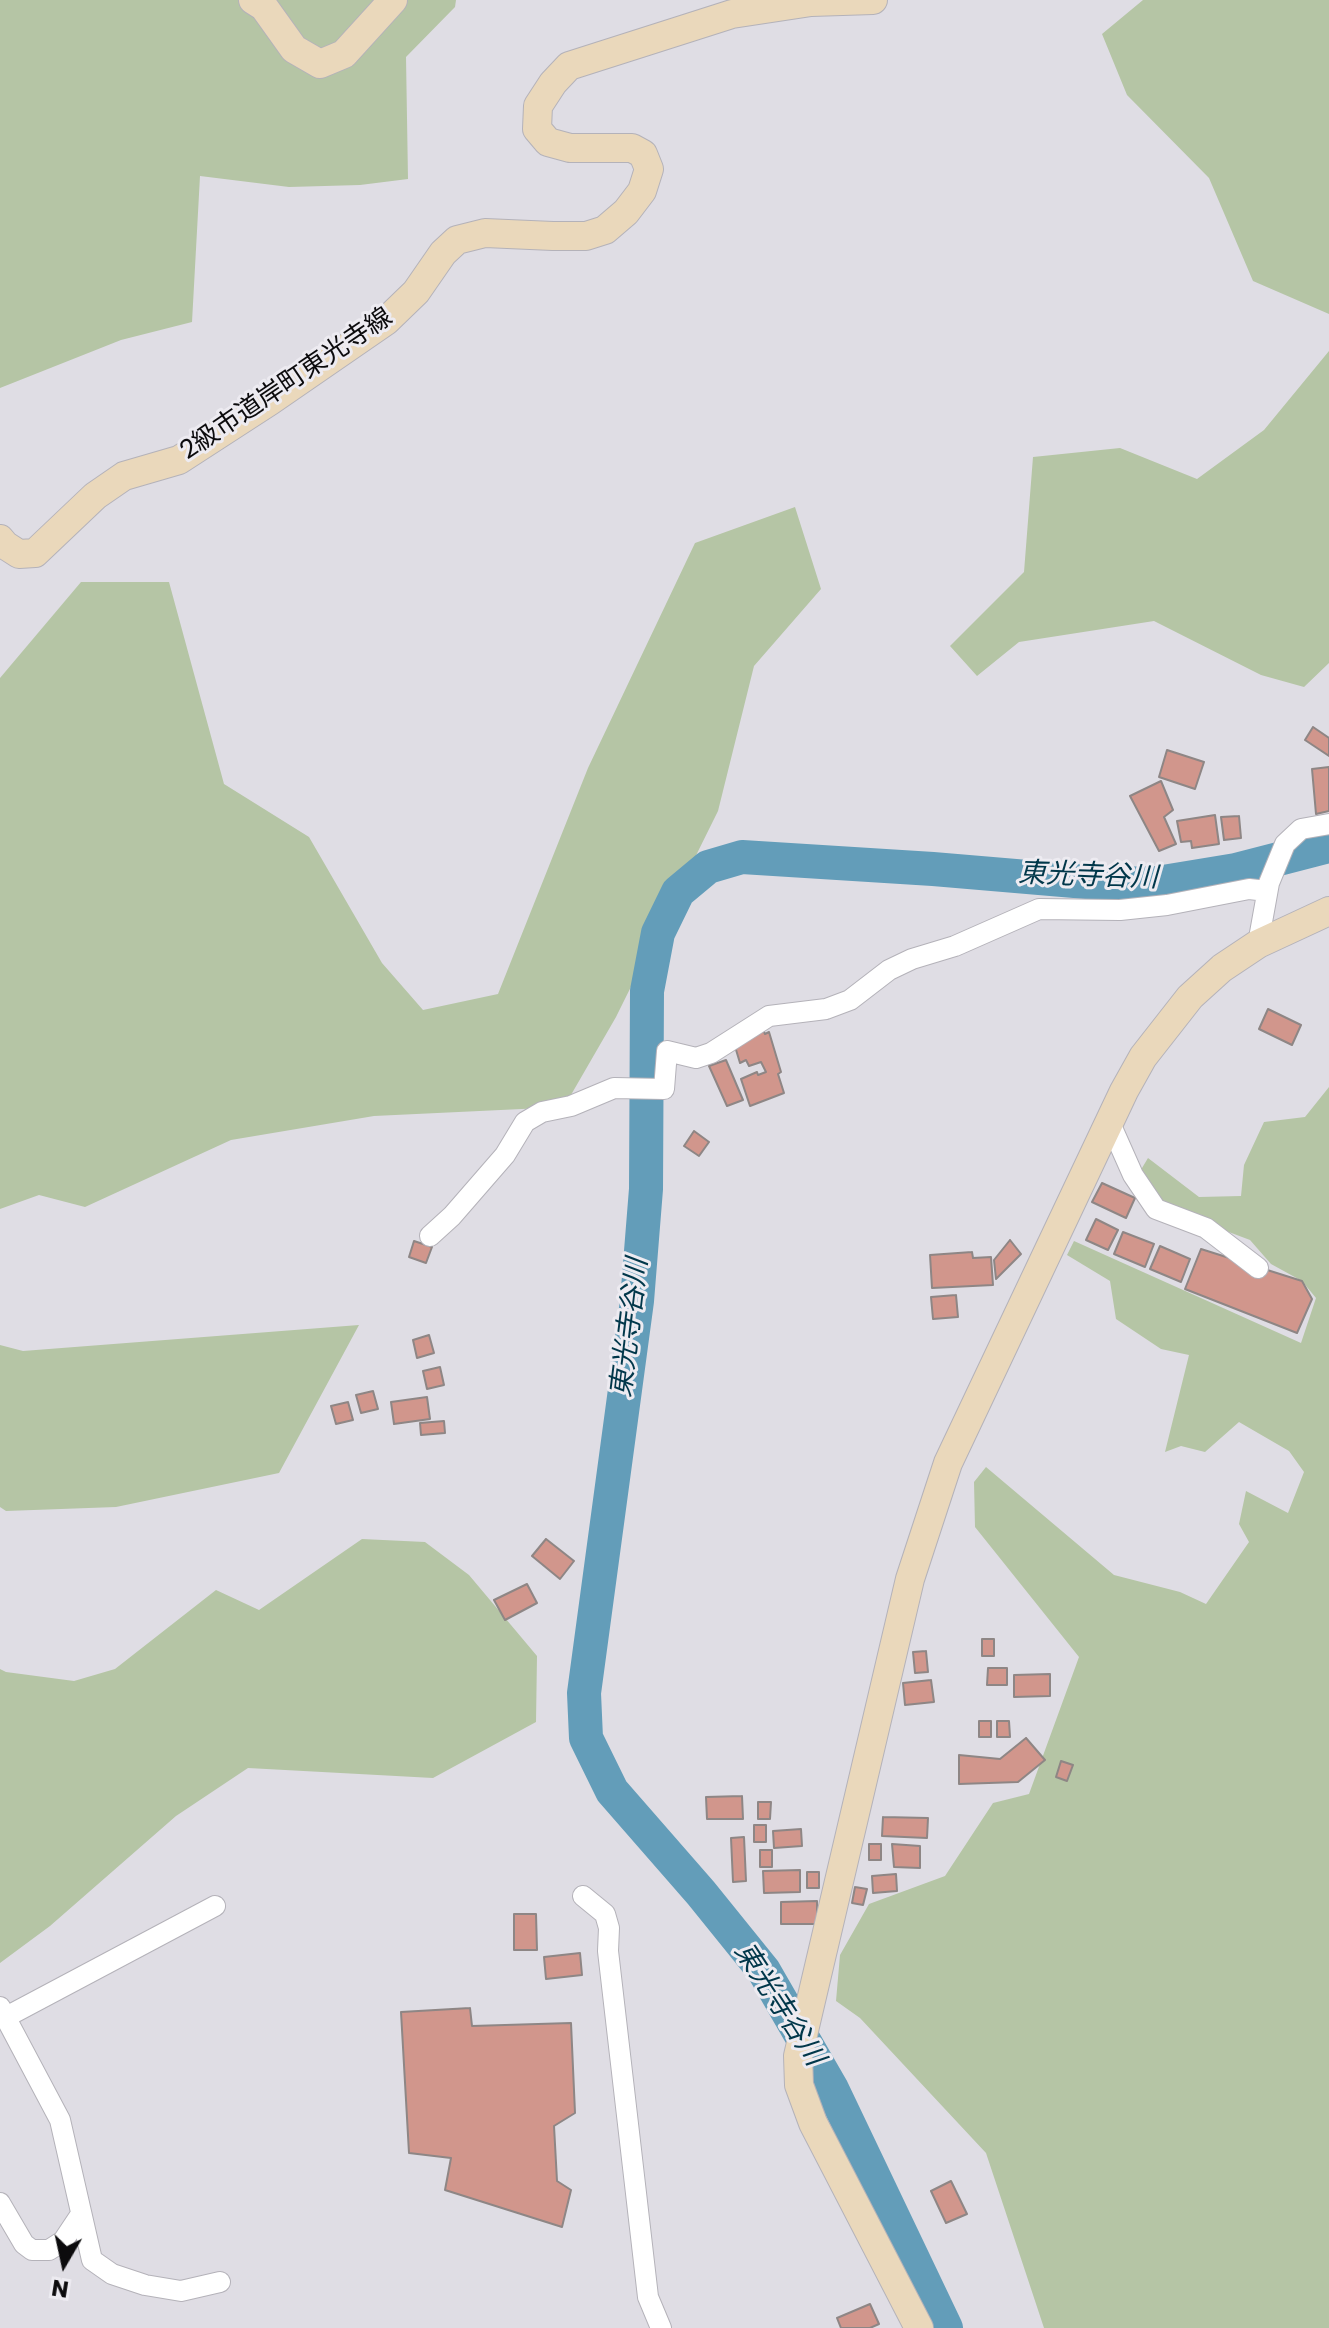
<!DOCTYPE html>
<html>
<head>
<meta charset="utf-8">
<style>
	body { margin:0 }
	#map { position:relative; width:1329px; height:2328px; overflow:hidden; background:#dfdde4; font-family:Poppins,sans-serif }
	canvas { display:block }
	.north { position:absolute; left:24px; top:2224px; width:80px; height:80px; -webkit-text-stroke:6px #edebf1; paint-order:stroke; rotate:189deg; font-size:22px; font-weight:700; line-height:32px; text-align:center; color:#0c0b0d }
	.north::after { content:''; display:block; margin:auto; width:28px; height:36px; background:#0c0b0d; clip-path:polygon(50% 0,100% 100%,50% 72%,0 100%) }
</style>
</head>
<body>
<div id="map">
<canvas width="1329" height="2328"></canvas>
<div class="north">N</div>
</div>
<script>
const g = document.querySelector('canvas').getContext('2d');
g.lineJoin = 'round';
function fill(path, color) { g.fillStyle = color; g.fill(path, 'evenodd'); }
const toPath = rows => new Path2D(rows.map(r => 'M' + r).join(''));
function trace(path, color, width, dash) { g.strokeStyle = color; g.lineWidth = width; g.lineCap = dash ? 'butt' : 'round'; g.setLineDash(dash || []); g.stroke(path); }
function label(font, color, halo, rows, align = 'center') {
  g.font = font + ' Poppins,"Noto Sans JP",sans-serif'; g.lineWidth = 6; g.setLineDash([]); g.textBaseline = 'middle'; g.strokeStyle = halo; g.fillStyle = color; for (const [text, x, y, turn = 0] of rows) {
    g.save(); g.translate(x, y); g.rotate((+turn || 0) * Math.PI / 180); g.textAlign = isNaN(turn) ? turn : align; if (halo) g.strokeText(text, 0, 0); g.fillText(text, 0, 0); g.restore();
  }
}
fill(toPath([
	[0,0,456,0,455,7,406,57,408,179,360,185,289,187,200,176,192,322,121,340,0,388],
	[1143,0,1329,0,1329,314,1253,281,1209,178,1127,95,1102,34],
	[1329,351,1329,663,1304,687,1261,675,1154,621,1019,642,977,676,950,646,1024,572,1033,457,1120,448,1197,479,1264,430],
	[795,507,821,589,754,666,718,811,616,1017,564,1107,374,1116,231,1140,85,1207,39,1195,0,1209,0,678,81,582,169,582,224,784,309,837,382,963,423,1010,498,994,588,768,695,543],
	[1329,1087,1329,2328,1044,2328,986,2153,860,2018,836,2001,840,1955,869,1904,945,1876,993,1803,1029,1794,1079,1657,975,1527,974,1482,986,1467,1114,1575,1180,1592,1206,1604,1249,1542,1239,1524,1246,1491,1288,1513,1304,1472,1289,1451,1239,1422,1205,1452,1181,1446,1165,1452,1189,1355,1161,1349,1116,1319,1110,1281,1067,1255,1074,1241,1301,1343,1316,1298,1302,1281,1271,1264,1250,1240,1160,1206,1139,1173,1148,1158,1199,1197,1241,1196,1244,1165,1264,1122,1305,1117],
	[359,1325,279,1473,116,1507,6,1511,0,1507,0,1345,23,1351],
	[362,1539,425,1542,469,1575,537,1656,536,1722,433,1778,248,1768,176,1816,50,1926,0,1963,0,1669,6,1672,74,1681,115,1669,216,1590,259,1610]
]), '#b5c5a5');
trace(toPath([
	[946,2328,832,2089,764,1971,701,1893,612,1791,586,1738,584,1693,637,1301,646,1189,647,991,658,933,678,892,708,867,742,857,933,869,1110,884,1157,883,1236,870,1329,846]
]), '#639db9', 34);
const building = toPath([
	[1313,727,1329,738,1329,756,1305,740,1313,727],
	[1167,750,1204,762,1195,789,1159,777,1167,750],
	[1329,767,1329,811,1316,814,1312,769,1329,767],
	[1161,781,1173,810,1164,817,1176,844,1159,851,1130,796,1161,781],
	[1215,815,1219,844,1192,848,1191,841,1181,842,1177,821,1215,815],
	[1239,816,1241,838,1224,840,1221,817,1239,816],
	[1268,1009,1301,1025,1292,1045,1259,1029,1268,1009],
	[763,1030,765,1034,769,1032,781,1072,778,1074,784,1093,750,1106,741,1079,757,1072,758,1075,766,1072,761,1062,749,1066,746,1060,740,1063,734,1043,763,1030],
	[726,1060,743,1100,727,1106,709,1066,726,1060],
	[694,1131,709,1142,699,1156,684,1146,694,1131],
	[1102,1183,1135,1198,1126,1218,1092,1202,1102,1183],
	[1096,1219,1118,1230,1108,1250,1086,1240,1096,1219],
	[1123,1232,1154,1244,1145,1267,1114,1254,1123,1232],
	[1010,1240,1021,1254,996,1279,994,1260,1010,1240],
	[414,1241,432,1247,426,1263,409,1257,414,1241],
	[1160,1246,1190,1259,1181,1282,1150,1269,1160,1246],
	[1201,1249,1302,1281,1312,1299,1297,1333,1185,1289,1201,1249],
	[972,1252,973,1258,991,1257,993,1285,932,1288,930,1255,972,1252],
	[956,1295,958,1317,933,1319,931,1297,956,1295],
	[429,1335,434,1353,417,1358,413,1340,429,1335],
	[440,1367,444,1385,427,1389,423,1371,440,1367],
	[373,1391,378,1409,361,1413,356,1395,373,1391],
	[427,1397,430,1419,394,1424,391,1402,427,1397],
	[348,1402,353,1420,336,1424,331,1406,348,1402],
	[444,1421,445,1433,421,1435,420,1423,444,1421],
	[546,1539,574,1561,560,1579,532,1556,546,1539],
	[527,1584,537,1603,505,1620,494,1600,527,1584],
	[982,1639,994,1639,994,1656,982,1656,982,1639],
	[926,1651,928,1672,915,1673,913,1652,926,1651],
	[988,1668,1007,1668,1007,1685,987,1685,988,1668],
	[1050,1674,1050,1696,1014,1697,1014,1675,1050,1674],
	[931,1680,934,1702,905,1705,903,1683,931,1680],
	[979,1721,991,1721,991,1737,979,1737,979,1721],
	[997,1721,1009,1721,1010,1737,997,1737,997,1721],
	[1026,1738,1045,1760,1018,1782,959,1784,959,1755,1000,1759,1026,1738],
	[1061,1761,1073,1765,1067,1781,1056,1777,1061,1761],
	[742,1796,743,1819,707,1819,706,1797,742,1796],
	[758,1802,771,1802,770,1819,758,1819,758,1802],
	[883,1817,928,1818,927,1838,882,1836,883,1817],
	[754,1825,766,1825,766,1842,754,1842,754,1825],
	[801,1829,802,1846,774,1848,773,1831,801,1829],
	[744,1837,746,1881,733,1882,731,1838,744,1837],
	[869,1844,881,1844,881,1860,869,1860,869,1844],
	[892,1844,920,1846,920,1868,894,1867,892,1844],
	[760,1850,772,1850,772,1867,760,1867,760,1850],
	[800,1870,800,1892,764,1893,763,1871,800,1870],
	[807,1872,819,1872,819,1888,807,1888,807,1872],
	[896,1874,897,1891,873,1893,872,1876,896,1874],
	[855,1887,867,1889,863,1905,852,1903,855,1887],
	[817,1901,817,1924,781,1924,781,1902,817,1901],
	[514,1914,536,1914,537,1950,514,1950,514,1914],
	[580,1953,582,1975,546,1979,544,1957,580,1953],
	[470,2008,472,2026,571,2023,575,2113,554,2126,557,2181,571,2190,562,2227,445,2190,451,2158,409,2153,401,2012,470,2008],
	[951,2181,967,2214,946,2223,931,2191,951,2181],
	[870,2304,879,2324,870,2328,841,2328,837,2318,870,2304]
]);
fill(building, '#d1968c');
trace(building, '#8e8685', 2);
const street = toPath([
	[1258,944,1269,883,1285,844,1301,829,1329,824],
	[1109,1121,1133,1175,1156,1209,1206,1228,1258,1268],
	[430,1236,452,1216,505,1155,525,1122,542,1112,571,1106,614,1088,664,1089,667,1051,696,1058,711,1053,769,1016,826,1009,850,1000,889,970,912,959,955,946,1039,909,1120,910,1167,905,1249,889,1267,891],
	[583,1896,605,1914,609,1928,608,1951,648,2297,661,2328],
	[0,2007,60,2120,92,2260,112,2274,145,2285,181,2291,220,2282],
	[6,2017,215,1906],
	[0,2203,24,2244,32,2250,49,2250,63,2241,81,2214]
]);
const secondary = toPath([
	[253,0,264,7,294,49,320,64,344,54,393,0],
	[0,539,5,545,19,554,35,553,95,496,124,476,179,460,270,401,386,321,416,292,443,253,457,240,485,233,553,236,586,236,605,230,626,212,642,191,649,169,643,154,632,148,570,148,548,142,537,129,538,106,553,83,569,66,732,14,811,2,873,0],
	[919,2328,813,2123,799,2085,798,2056,910,1579,948,1463,1124,1091,1143,1057,1190,997,1222,968,1258,944,1329,911]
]);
trace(street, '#b4b2b9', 22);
trace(secondary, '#b4b2b9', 30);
trace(street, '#fff', 20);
trace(secondary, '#ead8bb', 28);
label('26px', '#0c0b0d', '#edebf1', [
	["2級市道岸町東光寺線",287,385,-34]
]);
label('italic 28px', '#01374a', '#edebf1', [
	["東光寺谷川",1088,877,2],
	["東光寺谷川",631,1328,-83],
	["東光寺谷川",778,2005,57]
]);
</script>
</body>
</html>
